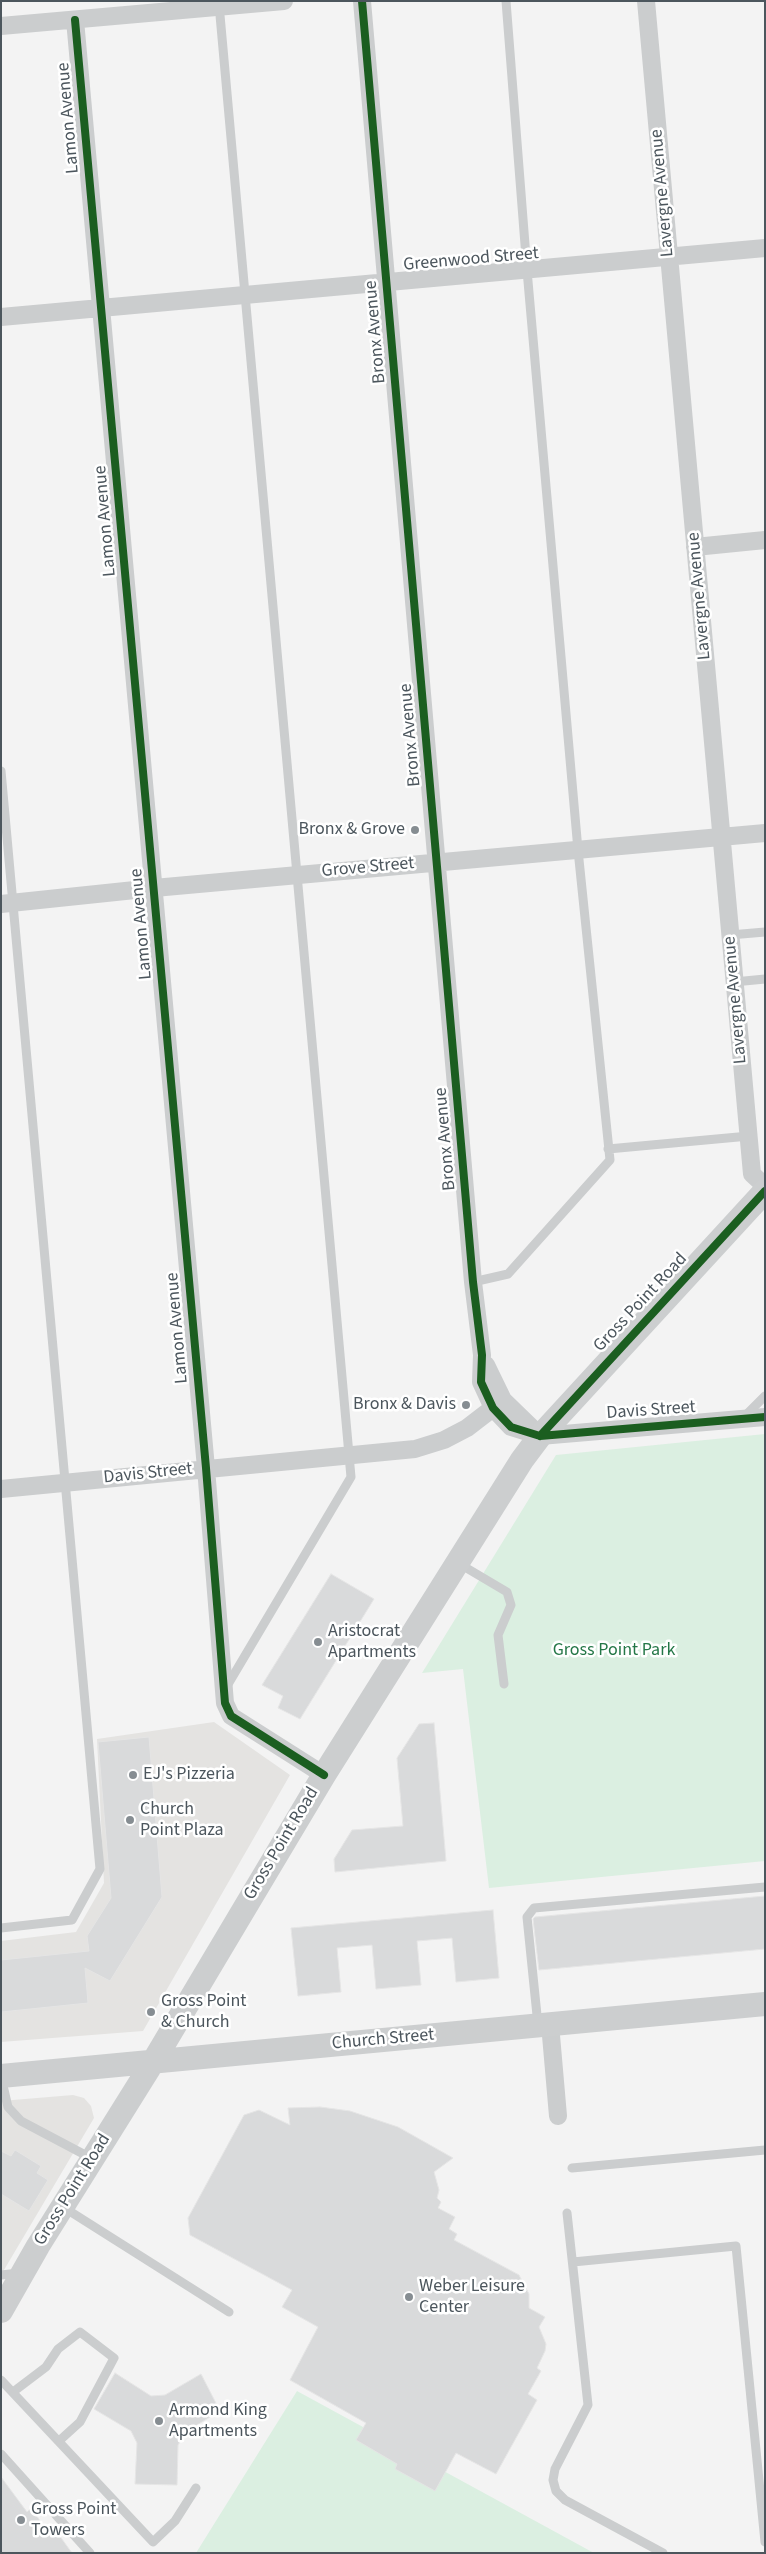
<!DOCTYPE html>
<html>
<head>
<meta charset="utf-8">
<style>
	body { margin:0 }
	#map { position:relative; width:766px; height:2554px; overflow:hidden; background:#f3f3f3; font-family:"Source Sans 3",sans-serif }
	canvas { display:block }
	.frame { position:absolute; inset:0; border:2px solid #4c565d; pointer-events:none }
</style>
</head>
<body>
<div id="map">
<canvas width="766" height="2554"></canvas>
<div class="frame"></div>
</div>
<script>
const g = document.querySelector('canvas').getContext('2d');
g.lineJoin = 'round';
function fill(path, color) { g.fillStyle = color; g.fill(path, 'evenodd'); }
const toPath = rows => new Path2D(rows.map(r => 'M' + r).join(''));
function trace(path, color, width, dash) { g.strokeStyle = color; g.lineWidth = width; g.lineCap = dash ? 'butt' : 'round'; g.setLineDash(dash || []); g.stroke(path); }
function label(font, color, halo, rows, align = 'center') {
  g.font = font + ' "Source Sans 3",sans-serif'; g.lineWidth = 5; g.setLineDash([]); g.textBaseline = 'middle'; g.strokeStyle = halo; g.fillStyle = color; for (const [text, x, y, turn = 0] of rows) {
    g.save(); g.translate(x, y); g.rotate((+turn || 0) * Math.PI / 180); g.textAlign = isNaN(turn) ? turn : align; if (halo) g.strokeText(text, 0, 0); g.fillText(text, 0, 0); g.restore();
  }
}
fill(toPath([
	[214,1722,290,1775,143,2031,1,2042,1,1941,76,1932,104,1883,97,1739],
	[73,2095,84,2098,91,2106,94,2118,1,2275,1,2101]
]), '#e4e3e1');
fill(toPath([
	[765,1434,765,1861,489,1888,463,1669,422,1673,556,1455],
	[297,2391,594,2553,196,2553]
]), '#dbefe1');
const building = toPath([
	[331,1574,374,1599,300,1719,278,1708,283,1696,262,1685,331,1574],
	[434,1723,446,1861,335,1872,334,1859,352,1830,403,1826,397,1758,419,1724,434,1723],
	[149,1737,162,1897,110,1981,85,1968,88,2003,1,2012,1,1960,89,1951,87,1936,111,1898,98,1742,149,1737],
	[765,1896,765,1949,539,1970,533,1919,535,1917,765,1896],
	[493,1910,499,1978,456,1982,452,1938,417,1941,421,1985,376,1989,372,1945,337,1948,341,1992,298,1996,291,1928,493,1910],
	[320,2107,350,2111,398,2127,453,2158,434,2172,439,2190,437,2198,441,2202,438,2208,455,2217,449,2229,457,2234,454,2240,519,2275,529,2294,529,2308,545,2317,539,2327,546,2344,545,2351,537,2368,541,2371,528,2394,537,2400,496,2474,456,2453,435,2491,395,2469,397,2464,356,2440,366,2423,290,2380,318,2327,282,2307,292,2290,190,2235,188,2218,244,2115,259,2110,290,2125,288,2108,320,2107],
	[15,2150,41,2166,37,2173,48,2180,29,2211,1,2194,1,2151,11,2156,15,2150],
	[115,2373,151,2396,165,2395,201,2374,220,2411,187,2431,178,2445,177,2485,135,2484,137,2443,131,2431,94,2409,115,2373],
	[1,2477,27,2512,31,2508,48,2532,54,2528,72,2553,1,2553,1,2477]
]);
fill(building, '#d9dadb');
trace(building, '#e5e5e5', 1);
trace(toPath([
	[219,4,351,1477,227,1686],
	[1,771,100,1869,72,1920,1,1928],
	[730,935,765,932],
	[734,982,765,979],
	[608,1149,749,1136],
	[473,1282,508,1274,610,1160,578,850,527,270,506,1],
	[744,1417,765,1396],
	[458,1563,507,1592,511,1605,498,1635,504,1684],
	[538,2025,527,1917,534,1908,765,1887],
	[1,2077,8,2107,21,2121,91,2158],
	[572,2168,765,2150],
	[63,2207,229,2312],
	[567,2213,588,2405,555,2469,553,2480,556,2491,565,2500,663,2553],
	[573,2262,736,2246,765,2542],
	[1,2275,19,2273],
	[1,2380,153,2542,175,2521,196,2488],
	[13,2392,46,2367,58,2349,80,2332,114,2358,80,2422,59,2441],
	[1,2454,90,2553]
]), '#cbcdce', 9);
trace(toPath([
	[362,1,473,1282,482,1355,481,1382,493,1408,511,1427,540,1436,765,1417],
	[646,1,752,1174,765,1186],
	[75,20,206,1468,225,1703,231,1716,324,1775],
	[1,26,284,1],
	[1,317,765,248],
	[695,547,765,540],
	[1,904,154,888,765,833],
	[486,1365,503,1400,537,1433],
	[1,1489,415,1449,444,1440,467,1428,493,1408],
	[550,2024,558,2116]
]), '#cbcdce', 18);
trace(toPath([
	[1,2076,765,2004],
	[1,2311,38,2246,153,2062,324,1775,522,1460,540,1436,765,1191]
]), '#cccecf', 24);
trace(toPath([
	[362,1,473,1282,482,1355,481,1382,493,1408,511,1427,540,1436,765,1417],
	[75,20,206,1468,225,1703,231,1716,324,1775],
	[540,1436,765,1191]
]), '#1b5e20', 8);
for (const [x, y, r, color] of [
	[415,830,5,"#868d92"],
	[466,1405,5,"#868d92"],
	[318,1642,5,"#868d92"],
	[133,1775,5,"#868d92"],
	[130,1820,5,"#868d92"],
	[151,2012,5,"#868d92"],
	[409,2297,5,"#868d92"],
	[159,2421,5,"#868d92"],
	[21,2520,5,"#868d92"]
]) { const dot = new Path2D(); dot.arc(x, y, r, 0, 2 * Math.PI); g.fillStyle = color; g.fill(dot); trace(dot, '#fff', 2); }
label('18px', '#4c565d', '#fff', [
	["Lamon Avenue",69,118,-95],
	["Lavergne Avenue",663,193,-95],
	["Greenwood Street",471,260,-5],
	["Bronx Avenue",376,332,-95],
	["Lamon Avenue",106,521,-95],
	["Lavergne Avenue",700,596,-95],
	["Bronx Avenue",411,735,-95],
	["Grove Street",368,868,-5],
	["Lamon Avenue",142,924,-95],
	["Lavergne Avenue",736,1000,-95],
	["Bronx Avenue",446,1139,-95],
	["Gross Point Road",641,1303,-47],
	["Lamon Avenue",178,1328,-95],
	["Davis Street",651,1411,-4],
	["Davis Street",148,1474,-6],
	["Gross Point Road",282,1844,-59],
	["Church Street",383,2040,-5],
	["Gross Point Road",73,2190,-58]
]);
label('18px', '#4c565d', '#fff', [
	["Bronx & Grove",405,830,"right"],
	["Bronx & Davis",456,1405,"right"],
	["Aristocrat",328,1632],
	["Apartments",328,1653],
	["EJ's Pizzeria",143,1775],
	["Church",140,1810],
	["Point Plaza",140,1831],
	["Gross Point",161,2002],
	["& Church",161,2023],
	["Weber Leisure",419,2287],
	["Center",419,2308],
	["Armond King",169,2411],
	["Apartments",169,2432],
	["Gross Point",31,2510],
	["Towers",31,2531]
], 'left');
label('18px', '#247747', '#fff', [
	["Gross Point Park",614,1651]
]);
</script>
</body>
</html>
